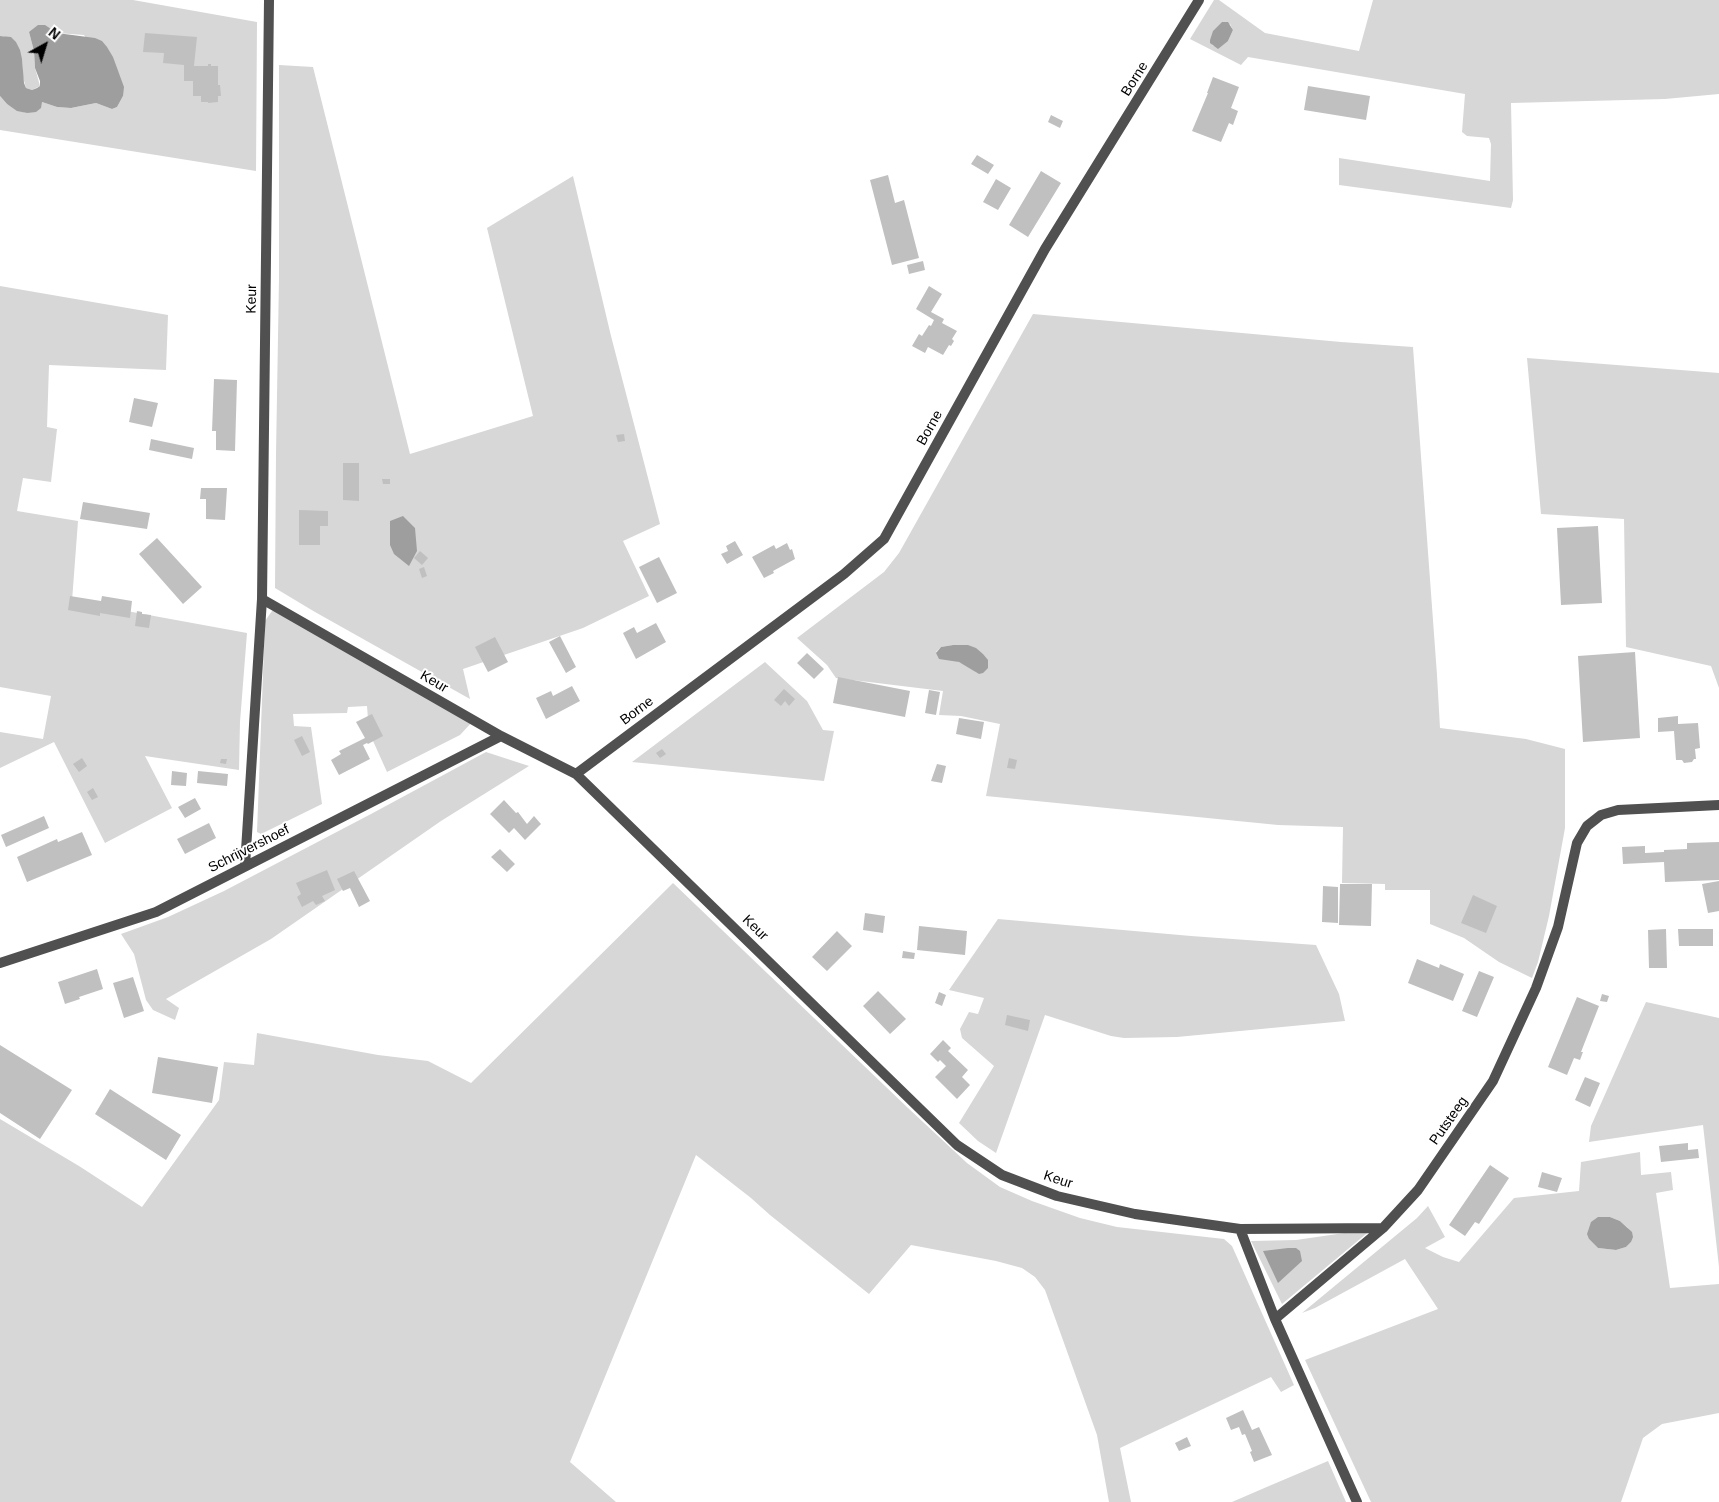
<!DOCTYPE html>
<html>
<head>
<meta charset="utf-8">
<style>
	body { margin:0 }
	#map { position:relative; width:1719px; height:1502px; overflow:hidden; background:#fff; font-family:Arial,sans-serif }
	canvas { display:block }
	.north { position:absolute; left:20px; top:20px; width:50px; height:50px; -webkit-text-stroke:4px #fff; paint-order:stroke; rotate:39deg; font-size:14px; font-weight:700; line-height:20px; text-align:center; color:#000 }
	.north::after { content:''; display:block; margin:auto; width:18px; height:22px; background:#000; clip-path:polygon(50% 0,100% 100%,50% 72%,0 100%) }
</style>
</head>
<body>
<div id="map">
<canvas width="1719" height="1502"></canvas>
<div class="north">N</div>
</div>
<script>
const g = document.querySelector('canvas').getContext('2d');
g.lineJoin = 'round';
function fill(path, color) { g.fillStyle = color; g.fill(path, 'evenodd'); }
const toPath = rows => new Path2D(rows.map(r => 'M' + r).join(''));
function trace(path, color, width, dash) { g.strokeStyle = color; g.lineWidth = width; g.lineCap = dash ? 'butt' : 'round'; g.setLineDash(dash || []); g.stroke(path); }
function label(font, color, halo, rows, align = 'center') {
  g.font = font + ' Arial,sans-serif'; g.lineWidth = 4; g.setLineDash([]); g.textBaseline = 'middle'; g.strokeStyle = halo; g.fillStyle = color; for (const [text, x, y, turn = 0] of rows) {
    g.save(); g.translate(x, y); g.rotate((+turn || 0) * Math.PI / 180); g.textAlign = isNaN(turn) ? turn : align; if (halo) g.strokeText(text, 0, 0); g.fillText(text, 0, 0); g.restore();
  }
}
fill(toPath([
	[0,0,133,0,257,22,256,171,0,130,0,96,7,104,17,110,27,113,42,102,57,107,71,108,96,103,112,109,117,107,123,96,84,35,57,33,52,30,29,32,34,51,35,68,40,86,32,90,26,88,23,77,22,59,4,36,0,36],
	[1214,0,1219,0,1265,33,1359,51,1373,0,1719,0,1719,94,1665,99,1511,103,1513,200,1511,208,1339,185,1339,158,1490,181,1491,144,1489,138,1467,136,1462,132,1465,94,1248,57,1241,65,1190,39],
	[1230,24,1233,30,1228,41,1213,46,1210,40],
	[279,65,313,67,410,454,533,416,487,228,573,176,611,336,660,524,623,541,649,596,583,628,463,669,470,699,315,612,275,588,276,454,279,278],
	[0,286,168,315,166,370,49,365,47,427,57,429,51,482,23,478,17,511,78,521,72,601,247,633,240,722,239,770,145,756,172,808,105,843,54,742,0,768,0,732,43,739,51,696,0,687],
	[1033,314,1341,342,1413,347,1437,675,1440,728,1526,739,1565,749,1565,828,1549,916,1538,962,1532,978,1499,962,1464,938,1430,924,1430,890,1385,890,1385,884,1342,883,1343,827,1278,825,986,796,1000,724,961,716,939,715,943,691,836,678,827,665,797,638,884,572,899,553],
	[953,645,979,674,966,665,936,652,941,647],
	[1527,358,1719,373,1719,688,1711,666,1626,647,1624,519,1541,514],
	[272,611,279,611,473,721,460,735,387,772,369,732,367,706,348,707,347,713,293,714,294,726,311,727,322,804,261,834,257,832,265,621],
	[765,662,807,701,823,730,834,731,824,781,632,762],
	[486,752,529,766,441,821,271,939,166,999,179,1008,175,1020,153,1010,146,1000,134,954,121,934,168,917,224,891,371,814],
	[673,883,908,1108,967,1163,1000,1187,1032,1201,1080,1218,1117,1227,1224,1239,1232,1246,1294,1385,1281,1392,1271,1377,1120,1448,1131,1502,1109,1502,1097,1435,1045,1290,1035,1277,1022,1268,996,1261,911,1245,869,1294,770,1215,751,1198,696,1155,570,1462,616,1502,0,1502,0,1119,79,1166,142,1207,219,1100,224,1062,254,1065,257,1033,378,1055,428,1061,471,1083],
	[998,919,1191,936,1316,945,1339,994,1345,1021,1177,1037,1124,1038,1111,1036,1045,1015,996,1153,978,1141,959,1123,994,1066,962,1038,960,1029,969,1012,978,1014,984,998,949,990],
	[1646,1002,1719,1018,1719,1267,1703,1125,1589,1142,1591,1126],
	[1640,1152,1641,1175,1671,1172,1673,1190,1656,1193,1670,1288,1719,1284,1719,1413,1662,1424,1643,1438,1621,1502,1371,1502,1305,1360,1438,1309,1405,1259,1315,1308,1302,1313,1417,1218,1428,1206,1445,1237,1425,1248,1443,1257,1459,1262,1514,1198,1579,1191,1581,1162],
	[1610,1217,1620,1221,1628,1228,1631,1242,1626,1247,1616,1250,1598,1248,1589,1239],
	[1372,1229,1282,1304,1251,1241,1296,1240],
	[1328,1461,1346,1502,1232,1502,1269,1486]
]), '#d7d7d7');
fill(toPath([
	[1222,22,1228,22,1233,30,1228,41,1218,49,1210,43,1210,40,1213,31],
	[38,25,45,25,57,33,95,38,102,41,107,47,113,57,124,87,123,96,117,107,112,109,96,103,71,108,57,107,42,102,41,108,36,112,27,113,17,111,7,104,0,96,0,36,11,37,16,42,20,50,22,59,24,83,26,88,32,90,37,88,40,86,40,81,35,68,34,51,29,32],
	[403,516,415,528,417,551,409,566,394,554,390,545,390,521],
	[953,645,968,645,976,648,983,654,988,660,988,668,983,673,979,674,959,662,939,659,936,653,941,647],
	[1598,1217,1610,1217,1620,1221,1632,1232,1633,1237,1631,1242,1626,1247,1616,1250,1598,1248,1589,1239,1587,1234,1591,1222],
	[1288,1248,1296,1248,1300,1251,1302,1261,1278,1283,1263,1251]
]), '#9e9e9e');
fill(toPath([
	[145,33,197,37,194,66,208,66,208,64,211,64,211,66,218,66,218,85,220,85,221,96,218,96,218,102,208,103,208,102,201,102,201,96,193,96,193,81,184,81,184,65,163,63,164,53,143,52],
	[1213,77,1239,87,1231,108,1238,111,1233,125,1229,123,1221,142,1192,131,1208,93,1207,93],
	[1308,86,1370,96,1366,120,1304,110],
	[1051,115,1063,121,1060,128,1048,122],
	[977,155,994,165,988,174,971,164],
	[1041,171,1061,183,1028,237,1009,225],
	[888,175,895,203,904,200,919,258,892,265,870,180],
	[996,179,1011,188,998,210,983,202],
	[923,261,925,270,909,274,907,265],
	[929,286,942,294,931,312,944,319,942,323,957,331,952,339,954,341,951,346,949,345,943,355,928,347,925,353,912,346,919,334,922,336,929,325,931,326,934,320,916,309],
	[214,379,237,380,235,451,216,450,216,431,212,431],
	[134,398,158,403,152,427,129,422],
	[624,434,625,441,618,442,616,435],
	[151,439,194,448,192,459,149,450],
	[343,463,359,463,359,501,343,500],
	[382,479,390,479,390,484,383,484],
	[201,488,227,488,225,520,206,519,206,499,200,499],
	[83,502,150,513,147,529,80,519],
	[299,510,328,511,328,526,320,526,320,545,299,545],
	[1598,526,1602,603,1561,605,1557,528],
	[157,538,202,587,183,604,139,554],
	[735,541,743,555,727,564,721,554,728,551,726,546],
	[787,543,790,550,792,549,795,559,773,571,774,573,764,578,752,557,774,545,776,549],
	[420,551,428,558,422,565,414,558],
	[659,557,677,593,657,603,639,567],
	[424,567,427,576,422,578,419,569],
	[70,596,101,601,102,596,132,601,130,618,100,613,100,616,68,610],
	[137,611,142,612,142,614,151,615,149,628,135,626],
	[656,623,666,642,636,659,623,633,634,627,637,633],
	[560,636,576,667,566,673,549,642],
	[495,637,508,662,488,672,475,647],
	[1635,652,1640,738,1583,742,1578,656],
	[807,653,824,669,814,679,797,663],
	[838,677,910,691,905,717,833,703],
	[572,686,580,701,546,719,536,698,551,691,553,696],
	[784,689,795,699,789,706,785,701,781,706,774,700],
	[929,690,940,692,936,715,925,713],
	[372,714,383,736,368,744,367,743,363,745,370,759,339,775,331,760,341,754,339,751,365,738,356,722],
	[1678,716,1678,724,1698,723,1700,748,1695,749,1696,759,1694,759,1692,762,1684,763,1682,760,1676,760,1674,731,1658,732,1658,718],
	[959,718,984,722,981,739,956,734],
	[302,736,310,752,302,756,294,740],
	[662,749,666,754,660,758,656,753],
	[82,758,87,766,79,772,73,764],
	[1009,758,1017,760,1015,769,1007,768],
	[221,759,227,759,226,764,220,763],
	[937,764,946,766,942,783,931,781],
	[172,771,187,773,186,786,171,785],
	[198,771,228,774,227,786,197,783],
	[93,788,98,797,92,800,87,792],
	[195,798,201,809,185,818,178,807],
	[504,800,516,813,518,812,527,824,534,816,541,824,525,840,514,828,509,833,490,814],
	[44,816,49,828,6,847,1,835],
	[209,823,216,838,185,854,177,839],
	[82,832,92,855,27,882,17,857,57,839,58,842],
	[1719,842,1719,880,1665,882,1664,862,1623,864,1622,847,1645,846,1645,853,1664,852,1664,850,1687,849,1687,843],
	[500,849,515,864,507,872,491,857],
	[327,870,335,890,322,896,325,901,316,905,313,901,302,907,297,897,301,894,296,883],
	[354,871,370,901,359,907,350,888,343,891,337,879],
	[1719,881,1719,911,1708,913,1702,884],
	[1340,884,1372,884,1371,926,1339,925],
	[1323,886,1338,887,1338,923,1322,922],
	[1473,895,1497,906,1486,933,1461,923],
	[865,913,885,916,883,933,863,930],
	[919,926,967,931,965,955,917,950],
	[1666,929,1667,968,1649,968,1648,930],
	[1678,929,1713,929,1713,946,1679,946],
	[837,931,852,946,827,971,812,957],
	[903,951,915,953,914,959,902,958],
	[1417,959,1439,968,1440,964,1464,974,1453,1001,1408,983],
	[97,969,103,989,79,997,80,999,65,1004,58,982],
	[1479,971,1494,977,1477,1017,1462,1011],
	[133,977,144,1011,124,1018,113,983],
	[878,991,906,1019,890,1034,863,1006],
	[939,992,946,995,942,1006,935,1003],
	[1602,994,1609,996,1607,1002,1600,1001],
	[1577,997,1599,1006,1581,1052,1583,1052,1580,1060,1574,1058,1567,1075,1548,1067],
	[1007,1015,1030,1020,1028,1031,1005,1025],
	[943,1040,951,1048,948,1051,968,1070,962,1077,970,1085,957,1099,935,1077,946,1066,940,1060,938,1062,930,1054],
	[0,1045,72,1090,40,1139,0,1113],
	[158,1057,218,1067,212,1103,152,1093],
	[1585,1077,1600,1083,1590,1107,1575,1100],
	[110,1089,181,1135,166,1160,95,1114],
	[1688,1143,1688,1150,1698,1149,1699,1158,1661,1162,1659,1146],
	[1490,1165,1509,1178,1479,1224,1475,1222,1465,1236,1449,1225],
	[1542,1172,1562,1178,1557,1192,1538,1187],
	[1243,1410,1252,1430,1259,1427,1272,1455,1254,1462,1250,1452,1252,1451,1245,1434,1242,1435,1239,1427,1231,1430,1226,1418],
	[1187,1437,1191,1446,1179,1451,1175,1443]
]), '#c0c0c0');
trace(toPath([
	[262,599,501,736,576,774,957,1145,1002,1175,1057,1196,1135,1214,1240,1229,1383,1228],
	[576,774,844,574,884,539,1045,249,1199,0],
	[245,866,262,599,269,0],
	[0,963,156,912,501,736],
	[1240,1229,1275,1319,1357,1502],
	[1275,1319,1383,1228,1418,1190,1493,1081,1536,988,1558,927,1577,843,1587,826,1601,815,1618,810,1719,805]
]), '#505050', 10);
label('14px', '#000', '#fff', [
	["Borne",1135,79,-58],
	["Keur",252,299,-89],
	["Borne",930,428,-61],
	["Keur",434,682,30],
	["Borne",637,711,-37],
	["Schrijvershoef",249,849,-27],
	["Keur",755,928,44],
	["Putsteeg",1449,1121,-55],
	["Keur",1058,1180,18]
]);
</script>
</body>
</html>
